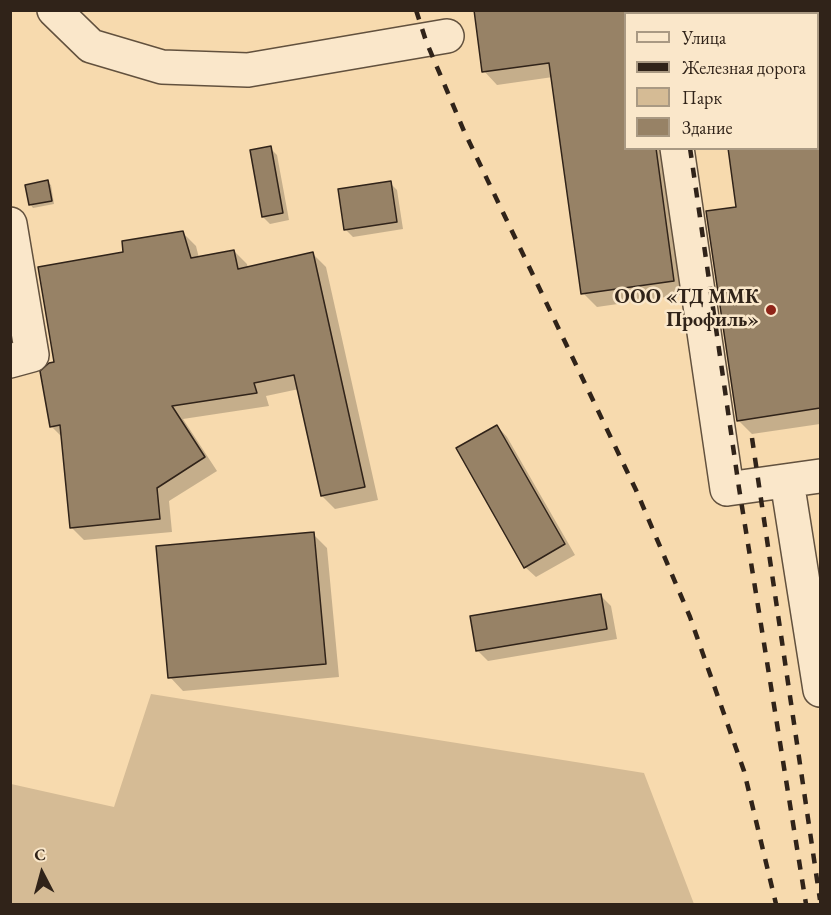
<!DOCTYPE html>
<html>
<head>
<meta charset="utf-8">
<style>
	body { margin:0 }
	#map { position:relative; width:831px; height:915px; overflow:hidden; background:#f7daae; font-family:"EB Garamond",serif }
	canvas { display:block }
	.frame { position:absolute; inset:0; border:12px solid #302319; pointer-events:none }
	.legend { position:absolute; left:624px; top:12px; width:195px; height:138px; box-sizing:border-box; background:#fae7ca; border:2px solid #a99983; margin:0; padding:8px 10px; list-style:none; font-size:18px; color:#302319 }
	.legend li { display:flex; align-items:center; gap:12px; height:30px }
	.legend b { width:30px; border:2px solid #a99983 }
	.north { position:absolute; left:12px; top:843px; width:60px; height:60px; -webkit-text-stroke:4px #fae7ca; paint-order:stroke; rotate:354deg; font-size:16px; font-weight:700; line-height:24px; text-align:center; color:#302319 }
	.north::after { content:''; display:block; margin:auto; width:21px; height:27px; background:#302319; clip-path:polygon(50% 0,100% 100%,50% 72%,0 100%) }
</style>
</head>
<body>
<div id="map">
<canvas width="831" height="915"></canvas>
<div class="frame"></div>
<ul class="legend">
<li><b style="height:8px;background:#fae7ca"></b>Улица</li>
<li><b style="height:8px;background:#302319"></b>Железная дорога</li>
<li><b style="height:16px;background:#d5bb95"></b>Парк</li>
<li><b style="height:16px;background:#978266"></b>Здание</li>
</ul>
<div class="north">С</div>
</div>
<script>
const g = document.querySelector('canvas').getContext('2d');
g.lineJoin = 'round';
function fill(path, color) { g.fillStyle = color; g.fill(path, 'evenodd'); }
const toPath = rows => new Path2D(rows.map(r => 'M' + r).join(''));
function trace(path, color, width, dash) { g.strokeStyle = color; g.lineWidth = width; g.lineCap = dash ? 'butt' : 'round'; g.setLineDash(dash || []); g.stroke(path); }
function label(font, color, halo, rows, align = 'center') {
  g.font = font + ' "EB Garamond",serif'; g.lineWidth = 5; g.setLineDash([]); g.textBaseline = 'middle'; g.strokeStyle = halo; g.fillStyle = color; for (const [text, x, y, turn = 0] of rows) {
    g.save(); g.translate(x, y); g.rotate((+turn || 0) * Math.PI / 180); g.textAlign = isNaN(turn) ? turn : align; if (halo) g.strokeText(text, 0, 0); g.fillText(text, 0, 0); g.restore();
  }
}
fill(toPath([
	[151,694,644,773,694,904,11,904,11,784,114,807]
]), '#d5bb95');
fill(toPath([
	[475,10,648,10,648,14,626,14,626,148,667,148,687,294,597,307,583,293,553,77,497,85,484,71],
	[709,10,820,10,820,424,752,434,738,420,738,208,818,148,818,14,709,14],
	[270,148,277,155,289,220,270,224,263,217],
	[47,182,51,185,54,204,33,208,30,204],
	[390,183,397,190,403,229,353,237,346,230,340,190],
	[182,232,196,246,199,258,234,251,247,264,248,268,313,254,326,267,378,500,335,509,322,496,299,389,266,396,269,406,183,419,217,471,169,501,172,532,84,540,71,527,62,437,51,426,55,363,125,253],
	[497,426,507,437,575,555,536,577,525,567],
	[313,534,327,548,339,677,183,691,170,677],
	[600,595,611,606,617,639,488,661,478,651,472,618]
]), '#0003');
const building = toPath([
	[474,10,626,10,626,148,656,148,674,281,581,294,549,63,482,72,474,10],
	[271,146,283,213,262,217,250,150,271,146],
	[728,148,820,148,820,408,737,421,706,211,736,207,728,148],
	[48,180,52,201,29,205,25,185,48,180],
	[391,181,397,222,344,230,338,189,391,181],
	[183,231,191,258,234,250,238,269,313,252,365,487,321,496,294,375,254,383,257,393,172,406,205,457,157,488,160,519,70,528,60,425,50,427,40,371,49,363,54,362,38,267,123,252,122,241,183,231],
	[497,425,565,544,524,568,456,448,497,425],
	[314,532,326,664,168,678,156,546,314,532],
	[601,594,607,629,476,651,470,616,601,594]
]);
fill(building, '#978266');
trace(building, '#302319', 1.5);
const minor = toPath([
	[54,10,91,46,162,67,248,70,447,36],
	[657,10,658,14],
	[677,148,727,489,820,476],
	[10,224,32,355,10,361],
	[787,481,820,690]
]);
trace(minor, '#62513e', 36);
trace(minor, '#fae7ca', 33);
trace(toPath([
	[416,10,426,41,464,131,636,490,690,617,744,771,776,904],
	[670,10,671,14],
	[690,148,739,488,806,904],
	[752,438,820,900]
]), '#302319', 4.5, [10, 10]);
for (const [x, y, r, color] of [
	[771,310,6,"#8f2418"]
]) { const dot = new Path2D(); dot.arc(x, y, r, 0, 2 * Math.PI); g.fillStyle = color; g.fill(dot); trace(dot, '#fae7ca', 2); }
label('bold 20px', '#302319', '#fae7ca', [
	["ООО «ТД ММК",759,298],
	["Профиль»",759,321]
], 'right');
</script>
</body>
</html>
